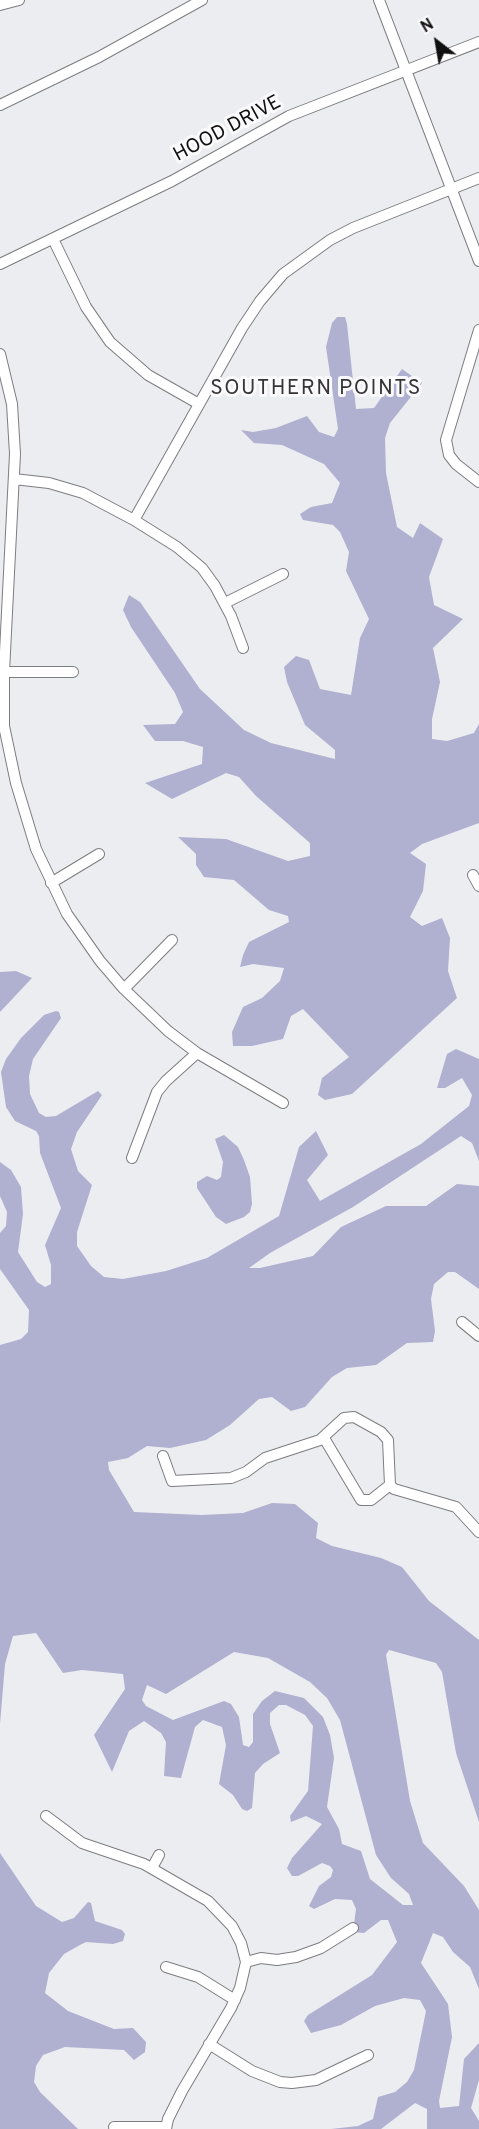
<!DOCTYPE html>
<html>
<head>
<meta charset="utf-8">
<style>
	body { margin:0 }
	#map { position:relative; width:479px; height:2129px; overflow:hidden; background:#ecedf0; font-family:Overpass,sans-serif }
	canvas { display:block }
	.north { position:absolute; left:407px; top:12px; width:60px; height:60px; -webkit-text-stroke:4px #fafafd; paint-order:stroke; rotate:329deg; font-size:16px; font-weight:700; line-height:24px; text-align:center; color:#101011 }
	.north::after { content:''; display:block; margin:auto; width:21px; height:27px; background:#101011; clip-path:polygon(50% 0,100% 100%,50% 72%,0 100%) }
</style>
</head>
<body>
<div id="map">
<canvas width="479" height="2129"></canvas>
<div class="north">N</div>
</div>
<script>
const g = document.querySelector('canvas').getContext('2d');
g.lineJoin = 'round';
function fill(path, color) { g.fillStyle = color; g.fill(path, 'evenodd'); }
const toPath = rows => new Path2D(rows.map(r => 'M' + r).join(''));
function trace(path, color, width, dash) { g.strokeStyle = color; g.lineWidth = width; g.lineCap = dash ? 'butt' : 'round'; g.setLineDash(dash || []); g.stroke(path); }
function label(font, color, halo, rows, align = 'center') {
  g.font = font + ' Overpass,sans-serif'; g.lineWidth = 6; g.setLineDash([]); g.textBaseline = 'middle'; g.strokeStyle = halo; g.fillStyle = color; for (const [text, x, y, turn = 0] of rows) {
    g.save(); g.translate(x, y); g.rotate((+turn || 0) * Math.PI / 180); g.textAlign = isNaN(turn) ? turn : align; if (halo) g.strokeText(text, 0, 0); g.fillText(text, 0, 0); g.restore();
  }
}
fill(toPath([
	[337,317,345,317,347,324,356,409,374,408,402,369,422,383,390,423,385,438,386,473,397,527,413,538,420,523,443,539,429,577,434,605,463,619,433,648,440,682,432,719,432,739,447,741,474,733,479,724,479,823,422,844,410,853,426,864,423,891,410,917,422,926,442,918,450,938,448,971,457,998,352,1094,325,1100,318,1095,322,1078,349,1057,303,1009,291,1016,283,1039,252,1046,233,1046,232,1032,243,1007,262,998,280,981,284,968,253,964,240,967,243,955,249,942,289,922,288,916,269,910,234,880,204,877,196,865,196,854,178,837,226,839,288,861,310,856,310,843,256,796,239,777,226,773,172,799,145,783,202,764,203,747,183,741,155,741,143,725,175,724,183,712,175,693,131,627,123,610,129,595,140,602,200,689,244,730,271,743,335,759,335,750,305,725,287,682,284,667,296,656,309,660,320,689,351,695,360,638,369,619,346,571,349,552,340,532,333,525,303,520,300,514,311,507,332,503,340,483,324,464,282,445,254,443,241,430,253,432,276,428,307,416,319,432,334,437,338,429,326,347,332,323],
	[16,971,32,978,0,1012,0,972],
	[56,1011,59,1012,61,1018,33,1059,29,1076,30,1094,39,1113,46,1117,56,1116,98,1091,102,1095,77,1132,71,1149,78,1171,92,1185,77,1232,77,1246,91,1266,104,1277,123,1279,166,1271,207,1258,279,1216,299,1147,316,1131,328,1155,307,1180,320,1201,421,1144,469,1106,472,1095,462,1078,445,1088,437,1088,447,1054,456,1049,479,1059,479,1161,472,1143,461,1136,353,1207,270,1253,249,1268,260,1268,313,1256,341,1227,386,1206,426,1206,457,1184,479,1186,479,1289,455,1272,448,1272,434,1284,431,1299,435,1331,433,1342,407,1343,376,1365,347,1368,332,1377,305,1407,291,1411,272,1397,259,1399,230,1425,206,1440,170,1448,147,1446,128,1458,108,1462,109,1470,134,1512,202,1515,243,1513,272,1503,295,1504,318,1523,316,1538,332,1546,381,1558,402,1567,429,1601,479,1640,479,1822,456,1753,442,1672,436,1663,389,1650,386,1655,410,1801,423,1843,464,1886,479,1910,479,1989,470,1967,453,1952,443,1937,433,1933,421,1963,448,2004,452,2037,439,2101,440,2108,459,2106,464,2059,479,2043,479,2080,471,2108,479,2121,479,2129,427,2129,427,2109,415,2103,381,2129,331,2129,358,2126,373,2119,378,2097,395,2092,407,2082,414,2070,426,2011,420,2000,404,1998,375,2006,341,2025,311,2033,304,2021,308,2015,372,1975,397,1942,388,1920,381,1920,364,1933,353,1932,356,1909,352,1900,335,1899,314,1909,309,1906,319,1886,331,1877,333,1870,330,1866,322,1863,298,1876,292,1876,287,1868,292,1858,322,1824,306,1816,291,1822,290,1816,308,1791,313,1726,305,1715,286,1705,279,1705,270,1713,270,1724,280,1753,263,1764,255,1773,252,1808,247,1811,242,1809,233,1795,219,1784,226,1745,222,1727,203,1720,195,1727,181,1778,164,1776,166,1742,161,1733,144,1721,129,1731,112,1772,94,1735,125,1689,123,1674,82,1670,63,1673,36,1633,13,1636,5,1664,0,1724,0,1345,21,1339,28,1332,29,1310,0,1269,0,1233,6,1226,7,1212,0,1196,0,1162,11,1170,21,1187,23,1214,18,1252,37,1282,45,1287,51,1284,51,1265,45,1245,61,1208,40,1153,39,1136,36,1131,15,1121,6,1107,1,1072,6,1059,21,1038,44,1015],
	[234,1652,268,1658,310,1682,327,1698,340,1720,376,1855,391,1878,409,1894,413,1905,403,1905,370,1879,361,1851,342,1844,339,1829,327,1807,334,1758,330,1735,323,1717,304,1698,275,1691,262,1701,253,1714,253,1742,249,1747,243,1745,239,1717,231,1704,224,1701,173,1720,146,1706,142,1700,147,1685,166,1694],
	[224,1135,238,1147,244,1160,250,1177,252,1204,250,1212,244,1217,226,1224,216,1217,197,1188,197,1182,207,1176,217,1180,221,1177,223,1162,215,1139],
	[0,1853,36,1906,62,1922,74,1918,88,1902,91,1903,95,1921,122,1930,125,1934,123,1941,113,1944,86,1942,80,1945,64,1954,49,1973,45,1993,68,2011,114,2029,133,2028,146,2042,145,2052,134,2060,124,2050,65,2047,43,2055,36,2066,34,2082,40,2092,78,2129,0,2129]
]), '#b0b0d0');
const minor = toPath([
	[379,0,479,261],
	[0,5,19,0],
	[0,105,99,57,202,0],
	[53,239,86,307,110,342,148,375,199,404],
	[0,264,172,181,289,116,479,42],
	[479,330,446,440,449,455,456,464,479,482],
	[0,354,12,404,15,454,4,672,4,726,16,783,36,849,67,914,100,961,124,989,168,1031,197,1053,283,1103],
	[14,479,49,483,83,493,134,520,177,547,202,568,215,586,231,616,243,648],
	[134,520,242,328,260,301,283,274,330,240,353,228,479,178],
	[225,603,283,574],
	[4,672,73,672],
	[473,875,479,886],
	[51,883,99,854],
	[124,989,172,940],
	[132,1158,157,1092,166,1081,197,1053],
	[462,1322,479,1336],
	[324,1438,361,1500,371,1500,390,1485],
	[163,1456,172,1481,231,1478,246,1472,265,1458,320,1440,344,1418,354,1417,381,1432,388,1440,390,1485],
	[390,1485,394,1489,456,1507,479,1532],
	[46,1816,82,1843,144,1864,208,1901,232,1926,241,1943,246,1962,240,1988,231,2008,182,2091,168,2119,166,2129],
	[152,1868,159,1855],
	[246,1962,261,1958,277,1960,296,1957,321,1948,353,1928],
	[166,1967,198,1977,235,2000],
	[209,2044,252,2071,280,2082,292,2083,316,2080,368,2055],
	[114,2127,166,2127]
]);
trace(minor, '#7d7d80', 12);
trace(minor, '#fff', 10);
label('20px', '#101011', '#fafafd', [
	["HOOD DRIVE",228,130,-28]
]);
g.letterSpacing = '1.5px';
label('21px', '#353538', '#fafafd', [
	["SOUTHERN POINTS",316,390]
]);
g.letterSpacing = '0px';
</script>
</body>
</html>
